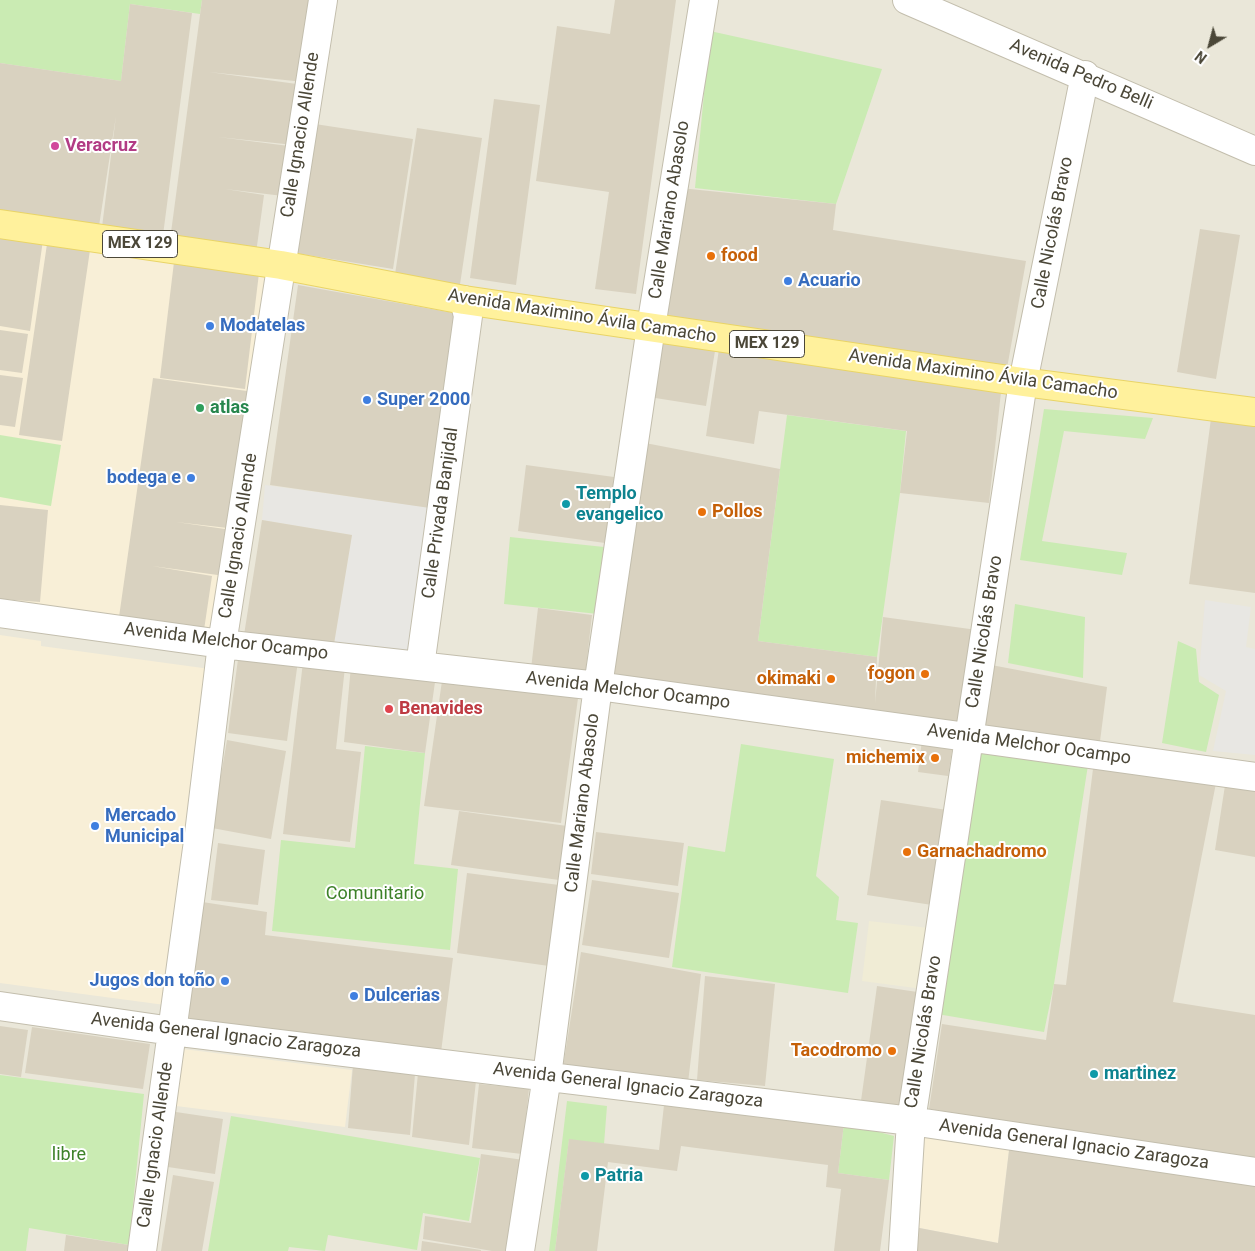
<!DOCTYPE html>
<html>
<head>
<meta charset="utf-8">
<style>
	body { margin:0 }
	#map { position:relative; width:1255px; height:1251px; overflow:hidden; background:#f6f5ec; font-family:Roboto,sans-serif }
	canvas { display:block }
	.north { position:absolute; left:1185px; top:20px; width:50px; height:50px; -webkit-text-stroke:4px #fff; paint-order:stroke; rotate:217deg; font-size:14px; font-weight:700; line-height:20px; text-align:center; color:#4b4738 }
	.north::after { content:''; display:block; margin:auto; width:18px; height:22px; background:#4b4738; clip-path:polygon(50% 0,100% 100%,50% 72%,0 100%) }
</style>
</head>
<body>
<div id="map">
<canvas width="1255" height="1251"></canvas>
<div class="north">N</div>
</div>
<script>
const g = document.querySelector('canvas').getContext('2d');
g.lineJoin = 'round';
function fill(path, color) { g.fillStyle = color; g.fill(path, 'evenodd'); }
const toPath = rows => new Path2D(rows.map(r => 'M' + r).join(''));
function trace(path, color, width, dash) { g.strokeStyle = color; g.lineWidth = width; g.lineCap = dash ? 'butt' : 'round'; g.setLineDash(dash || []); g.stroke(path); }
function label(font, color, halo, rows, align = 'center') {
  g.font = font + ' Roboto,sans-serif'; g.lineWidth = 4; g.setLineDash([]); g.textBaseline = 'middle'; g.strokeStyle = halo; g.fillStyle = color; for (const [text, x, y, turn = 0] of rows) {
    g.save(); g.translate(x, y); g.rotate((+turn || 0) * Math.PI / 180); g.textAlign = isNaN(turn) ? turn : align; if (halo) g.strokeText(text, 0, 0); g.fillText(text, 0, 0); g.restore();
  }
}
fill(toPath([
	[0,0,1255,0,1255,1251,0,1251]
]), '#eae7d9');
fill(toPath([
	[0,231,267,274,216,631,0,603],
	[0,635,41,641,41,646,210,669,165,1005,0,983],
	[183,1049,352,1070,345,1127,176,1106],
	[918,1126,1010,1142,998,1243,909,1226]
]), '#f8efd7');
fill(toPath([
	[869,921,929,928,923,989,862,981]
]), '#f0ecd5');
fill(toPath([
	[0,0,202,0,200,14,130,4,121,81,0,63],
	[710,31,882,69,836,204,695,188],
	[1044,409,1153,418,1145,439,1064,431,1042,541,1127,553,1122,575,1020,560],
	[787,415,906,431,900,493,877,657,758,641],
	[0,435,61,445,51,506,0,497],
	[510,537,604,547,598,614,504,604],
	[1015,604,1085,617,1083,678,1008,663],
	[1178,641,1196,649,1199,682,1219,695,1206,752,1162,743],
	[741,744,834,759,816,876,839,897,836,920,858,923,848,993,672,967,688,846,725,852],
	[365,746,425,753,414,864,458,869,450,950,272,931,281,840,355,848],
	[976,746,1088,765,1054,984,1044,1032,931,1013],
	[0,1075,144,1094,129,1245,29,1228,26,1251,0,1251],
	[567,1101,607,1106,604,1144,569,1140,555,1251,549,1251],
	[231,1116,480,1158,469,1221,423,1213,417,1250,328,1235,325,1251,289,1247,288,1251,208,1251],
	[844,1123,894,1136,889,1180,838,1173]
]), '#caebb3');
fill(toPath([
	[265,485,440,509,419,662,333,650,352,535,262,520],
	[1205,600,1251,607,1246,647,1255,649,1255,755,1213,751,1226,691,1199,675]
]), '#e8e7e3');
fill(toPath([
	[202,0,316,0,304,82,209,72,304,85,294,145,218,137,289,146,283,196,225,189,264,195,256,253,170,240],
	[615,0,676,0,636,294,595,289,609,192,536,181,557,26,610,34],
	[130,4,192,13,163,235,102,227,116,116,99,226,0,211,0,63,121,81],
	[494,99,540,105,516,285,470,278],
	[315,124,413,139,393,269,295,253],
	[417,128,482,138,459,291,394,281],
	[680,188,836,204,833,230,1026,261,1006,374,663,318],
	[1200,229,1240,235,1216,379,1177,372],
	[0,237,43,240,30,331,0,326],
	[47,244,90,250,62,441,19,435],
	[174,262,259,273,245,389,160,378],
	[298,285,465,315,437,509,270,485],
	[0,330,28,334,22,373,0,370],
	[658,342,715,351,706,406,649,397],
	[719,349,1002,383,989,503,900,493,907,431,759,411,754,444,706,436],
	[0,375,23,378,15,427,0,425],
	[153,378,254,392,236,529,176,522,232,530,225,576,152,566,212,576,204,630,119,617],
	[1212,411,1255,417,1255,593,1189,584],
	[640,442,780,469,758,641,877,657,875,703,883,617,977,630,965,730,608,679],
	[526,465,614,477,605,543,518,531],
	[0,505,48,510,40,602,0,599],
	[262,520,352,535,333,650,244,635],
	[538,608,592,615,585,676,531,669],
	[239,652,298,661,287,741,228,733],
	[303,662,345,667,336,749,361,752,350,842,283,834],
	[986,664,1107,687,1099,749,975,731],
	[351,666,436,675,425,753,344,742],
	[443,674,579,691,561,823,424,806],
	[227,740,286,751,271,839,212,828],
	[922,740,953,744,948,776,918,772],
	[1094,761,1217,778,1173,1002,1255,1015,1255,1159,929,1109,942,1024,1046,1040,1054,984,1066,985],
	[1226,779,1255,784,1255,857,1215,850],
	[881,800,947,810,932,905,867,895],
	[459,811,567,826,559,880,451,865],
	[596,832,684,843,678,886,591,874],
	[218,843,265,850,258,905,211,900],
	[467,873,559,885,549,966,457,953],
	[592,880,679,893,669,958,582,945],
	[196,901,267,912,265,935,453,958,440,1060,184,1026],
	[581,952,701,974,687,1091,562,1074],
	[705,976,775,984,765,1086,697,1080],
	[877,986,924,993,907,1115,860,1108],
	[0,1026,28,1030,21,1077,0,1074],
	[32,1027,150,1044,143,1089,25,1073],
	[353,1065,415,1074,410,1135,348,1128],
	[418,1073,476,1081,469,1145,412,1137],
	[479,1084,529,1089,522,1154,472,1148],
	[664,1105,844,1123,838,1173,889,1180,880,1251,834,1251,841,1189,826,1187,828,1165,681,1146,677,1171,608,1162,597,1251,555,1251,569,1139,659,1150],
	[176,1112,223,1119,215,1174,168,1167],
	[1010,1142,1255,1180,1255,1251,907,1251,909,1226,998,1243],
	[481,1154,531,1161,517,1251,492,1251,423,1239,425,1216,471,1223],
	[173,1175,214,1182,202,1251,161,1251],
	[66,1235,129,1245,128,1251,64,1251],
	[422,1241,481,1250,481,1251,421,1251]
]), '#d9d2c0');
const minor = toPath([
	[907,0,1255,151],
	[0,613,222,644,598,686,1255,777],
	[420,666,468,316,464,300],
	[0,1006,172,1031,911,1121,1255,1172],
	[142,1251,199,834,222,644,323,0],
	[520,1251,547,1076,598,686,651,327,704,0],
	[903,1251,911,1121,1023,382,1085,75]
]);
const major = toPath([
	[0,224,281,265,464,300,1023,382,1255,412]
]);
trace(minor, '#c3bead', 30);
trace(major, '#e9d467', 30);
trace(minor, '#fff', 28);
trace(major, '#fff19c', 28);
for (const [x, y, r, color] of [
	[55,146,5,"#d1479c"],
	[711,256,5,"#e8710a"],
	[788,281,5,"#3f7fe0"],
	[210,326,5,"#3f7fe0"],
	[367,400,5,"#3f7fe0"],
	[200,408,5,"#2e9e5b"],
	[191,478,5,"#3f7fe0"],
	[566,504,5,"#0f9aa8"],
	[702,512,5,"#e8710a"],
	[925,674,5,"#e8710a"],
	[831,679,5,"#e8710a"],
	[389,709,5,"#e0444e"],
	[935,758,5,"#e8710a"],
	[95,826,5,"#3f7fe0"],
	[907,852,5,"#e8710a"],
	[225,981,5,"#3f7fe0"],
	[354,996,5,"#3f7fe0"],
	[892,1051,5,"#e8710a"],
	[1094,1074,5,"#0f9aa8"],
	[585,1176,5,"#0f9aa8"]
]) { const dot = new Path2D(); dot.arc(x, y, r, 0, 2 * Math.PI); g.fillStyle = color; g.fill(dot); trace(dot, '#fff', 2); }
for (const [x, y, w] of [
	[140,244,75],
	[767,344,75]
]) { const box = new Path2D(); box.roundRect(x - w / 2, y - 13.5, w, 27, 4); g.fillStyle = '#fff'; g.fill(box); trace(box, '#4b4738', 1); }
label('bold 16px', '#4b4738', null, [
	["MEX 129",140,244],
	["MEX 129",767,344]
]);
label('18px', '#4b4738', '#fff', [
	["Avenida Pedro Belli",1081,75,23],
	["Calle Ignacio Allende",301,135,-81],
	["Calle Mariano Abasolo",670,210,-81],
	["Calle Nicolás Bravo",1053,233,-79],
	["Avenida Maximino Ávila Camacho",582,317,9],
	["Avenida Maximino Ávila Camacho",983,375,8],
	["Calle Privada Banjidal",441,513,-82],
	["Calle Ignacio Allende",239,536,-81],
	["Calle Nicolás Bravo",985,632,-81],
	["Avenida Melchor Ocampo",226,642,7],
	["Avenida Melchor Ocampo",628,691,7],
	["Avenida Melchor Ocampo",1029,745,8],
	["Calle Mariano Abasolo",583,803,-83],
	["Calle Nicolás Bravo",924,1032,-81],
	["Avenida General Ignacio Zaragoza",226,1036,7],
	["Avenida General Ignacio Zaragoza",628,1086,7],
	["Calle Ignacio Allende",156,1145,-82],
	["Avenida General Ignacio Zaragoza",1074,1145,8]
]);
label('bold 18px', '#b23c85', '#fff', [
	["Veracruz",65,146]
], 'left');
label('bold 18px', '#c56008', '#fff', [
	["food",721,256,"left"],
	["Pollos",712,512,"left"],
	["fogon",915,674],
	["okimaki",821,679],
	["michemix",925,758],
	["Garnachadromo",917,852,"left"],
	["Tacodromo",882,1051]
], 'right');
label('bold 18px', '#366cbe', '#fff', [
	["Acuario",798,281],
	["Modatelas",220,326],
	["Super 2000",377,400],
	["bodega e",181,478,"right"],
	["Mercado",105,816],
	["Municipal",105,837],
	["Jugos don toño",215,981,"right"],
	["Dulcerias",364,996]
], 'left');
label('bold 18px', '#27864d', '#fff', [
	["atlas",210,408]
], 'left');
label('bold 18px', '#0d838f', '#fff', [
	["Templo",576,494],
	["evangelico",576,515],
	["martinez",1104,1074],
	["Patria",595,1176]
], 'left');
label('bold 18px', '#be3a42', '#fff', [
	["Benavides",399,709]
], 'left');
label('18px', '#3d8128', '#fff', [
	["Comunitario",375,894],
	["libre",69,1155]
]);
</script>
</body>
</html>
